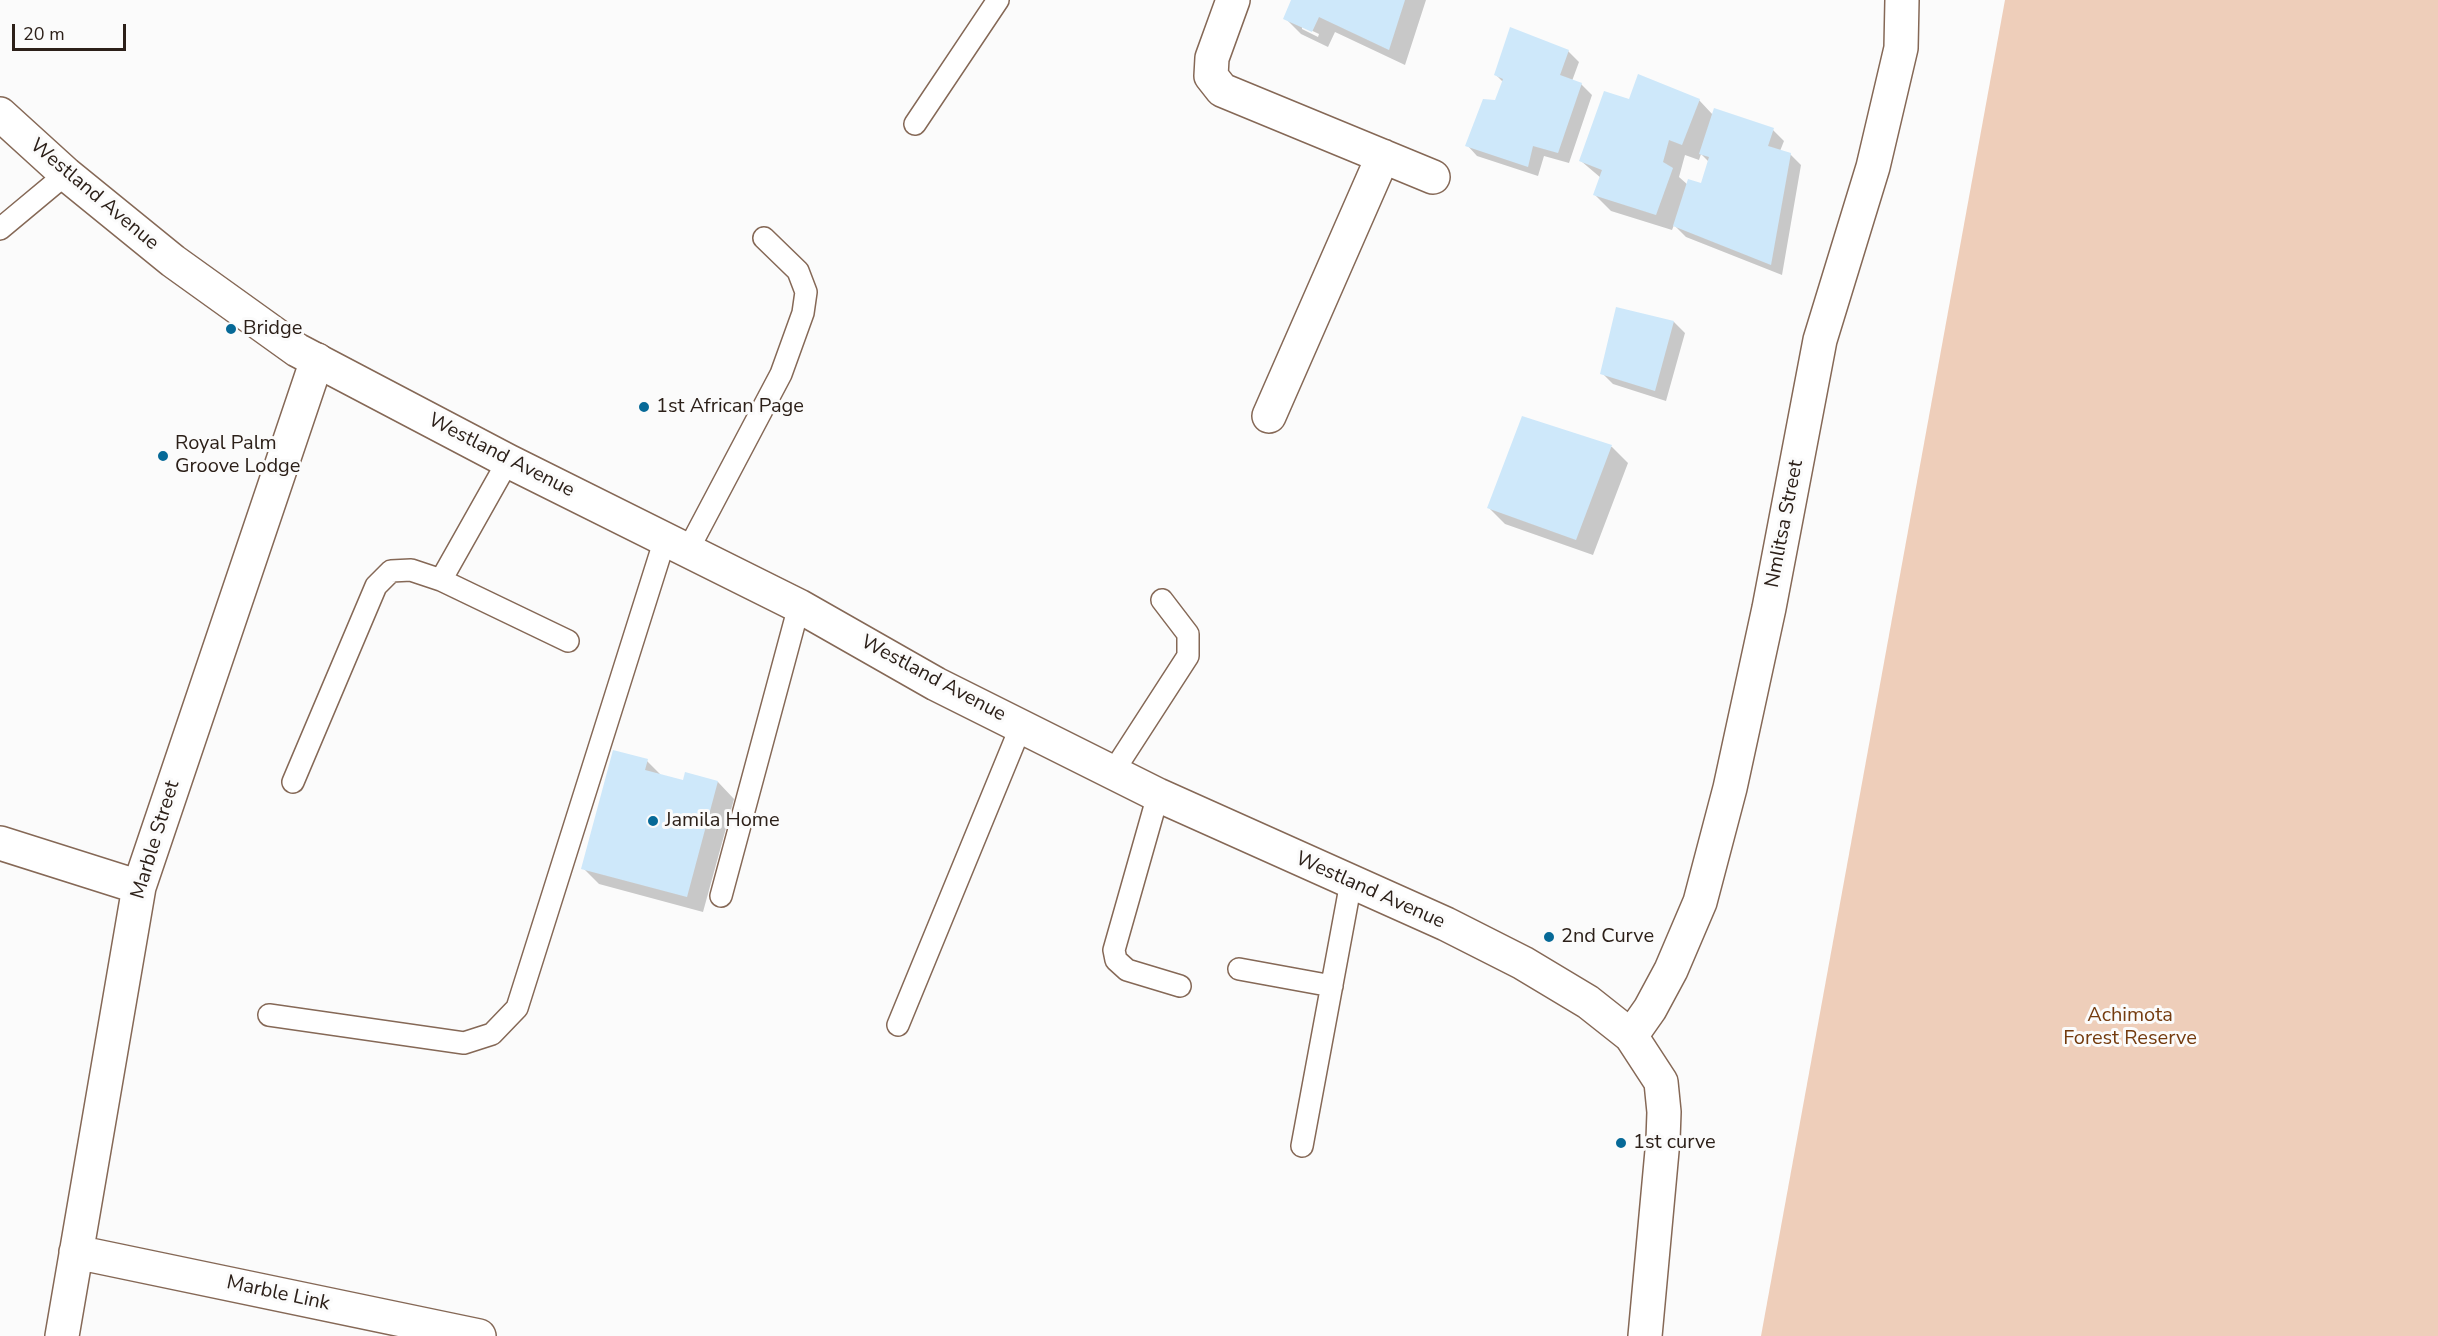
<!DOCTYPE html>
<html>
<head>
<meta charset="utf-8">
<style>
	body { margin:0 }
	#map { position:relative; width:2438px; height:1336px; overflow:hidden; background:#fbfbfb; font-family:"Nunito Sans",sans-serif }
	canvas { display:block }
	.scale { position:absolute; left:12px; top:24px; width:114px; height:27px; box-sizing:border-box; border:3px solid #2c2019; border-top:0; padding-left:8px; font-size:18px; line-height:21px; white-space:nowrap; color:#2c2019; -webkit-text-stroke:4px #fbfbfb; paint-order:stroke }
</style>
</head>
<body>
<div id="map">
<canvas width="2438" height="1336"></canvas>
<div class="scale">20 m</div>
</div>
<script>
const g = document.querySelector('canvas').getContext('2d');
g.lineJoin = 'round';
function fill(path, color) { g.fillStyle = color; g.fill(path, 'evenodd'); }
const toPath = rows => new Path2D(rows.map(r => 'M' + r).join(''));
function trace(path, color, width, dash) { g.strokeStyle = color; g.lineWidth = width; g.lineCap = dash ? 'butt' : 'round'; g.setLineDash(dash || []); g.stroke(path); }
function label(font, color, halo, rows, align = 'center') {
  g.font = font + ' "Nunito Sans",sans-serif'; g.lineWidth = 6; g.setLineDash([]); g.textBaseline = 'middle'; g.strokeStyle = halo; g.fillStyle = color; for (const [text, x, y, turn = 0] of rows) {
    g.save(); g.translate(x, y); g.rotate((+turn || 0) * Math.PI / 180); g.textAlign = isNaN(turn) ? turn : align; if (halo) g.strokeText(text, 0, 0); g.fillText(text, 0, 0); g.restore();
  }
}
fill(toPath([
	[2005,0,2438,0,2438,1336,1761,1336]
]), '#eeceba');
fill(toPath([
	[1292,0,1426,0,1405,65,1335,32,1328,47,1301,34,1285,18],
	[1302,26,1319,34,1318,37,1302,29],
	[1568,51,1579,62,1572,81,1581,84,1592,95,1569,163,1544,156,1538,176,1477,156,1467,145,1496,102,1503,82,1495,74],
	[1699,100,1713,115,1773,130,1784,141,1780,151,1790,154,1801,165,1782,275,1686,237,1674,225,1672,230,1611,211,1595,195,1601,178,1581,161,1630,101],
	[1701,154,1709,162,1702,184,1688,185,1679,177,1685,155,1699,160],
	[1617,308,1674,322,1685,333,1666,401,1613,384,1602,373],
	[1523,418,1612,447,1628,463,1593,555,1505,524,1489,508],
	[647,761,662,776,684,782,686,774,718,782,734,799,703,912,599,884,583,868]
]), '#0003');
fill(toPath([
	[1291,0,1405,0,1389,50,1319,17,1312,32,1283,19],
	[1510,27,1569,50,1560,75,1582,83,1558,153,1533,146,1528,167,1465,146,1483,99,1495,100,1503,79,1494,75],
	[1638,74,1700,99,1682,145,1669,140,1663,162,1673,168,1656,215,1593,195,1602,170,1579,161,1604,91,1629,99],
	[1714,108,1774,128,1768,146,1791,153,1771,265,1673,226,1688,179,1701,183,1709,157,1699,154],
	[1616,307,1674,321,1655,391,1600,374],
	[1522,416,1612,445,1576,540,1487,508],
	[613,750,648,759,645,770,683,780,685,772,718,781,687,897,581,869]
]), '#cee8fa');
const service = toPath([
	[915,124,998,0],
	[0,229,66,174],
	[688,550,781,374,803,313,806,292,798,271,764,238],
	[441,580,508,461],
	[1113,772,1188,656,1188,634,1162,600],
	[293,782,376,586,391,571,411,570,441,580,568,641],
	[1158,795,1114,950,1116,960,1127,970,1180,986],
	[721,896,799,606],
	[1239,969,1332,986],
	[269,1015,464,1043,492,1034,517,1008,665,539],
	[898,1025,1021,726],
	[1302,1146,1351,882]
]);
const minor = toPath([
	[1233,0,1212,58,1211,76,1222,90,1433,177],
	[1269,416,1383,156],
	[0,843,139,887],
	[1631,1036,1650,1009,1671,970,1700,902,1730,788,1769,608,1820,340,1873,167,1901,48,1902,0],
	[76,1252,479,1336],
	[62,1336,139,887,317,360]
]);
const tertiary = toPath([
	[0,114,66,174,173,261,297,350,508,461,799,606,936,684,1158,795,1446,924,1523,963,1588,1002,1631,1036,1661,1082,1664,1112,1663,1140,1645,1336]
]);
trace(service, '#856856', 24);
trace(minor, '#856856', 36);
trace(tertiary, '#856856', 36);
trace(service, '#fff', 21);
trace(minor, '#fff', 33);
trace(tertiary, '#fff', 33);
for (const [x, y, r, color] of [
	[231,329,6,"#066997"],
	[644,407,6,"#066997"],
	[163,456,6,"#066997"],
	[653,821,6,"#066997"],
	[1549,937,6,"#066997"],
	[1621,1143,6,"#066997"]
]) { const dot = new Path2D(); dot.arc(x, y, r, 0, 2 * Math.PI); g.fillStyle = color; g.fill(dot); trace(dot, '#fbfbfb', 2); }
label('20px', '#2c2019', '#fbfbfb', [
	["Westland Avenue",94,195,40],
	["Westland Avenue",501,456,27],
	["Nmlitsa Street",1785,524,-79],
	["Westland Avenue",933,679,28],
	["Marble Street",156,840,-73],
	["Westland Avenue",1370,891,24],
	["Marble Link",278,1294,12]
]);
label('20px', '#2c2019', '#fbfbfb', [
	["Bridge",243,329],
	["1st African Page",656,407],
	["Royal Palm",175,444],
	["Groove Lodge",175,467],
	["Jamila Home",665,821],
	["2nd Curve",1561,937],
	["1st curve",1633,1143]
], 'left');
label('20px', '#743b0f', '#fbfbfb', [
	["Achimota",2130,1016],
	["Forest Reserve",2130,1039]
]);
</script>
</body>
</html>
